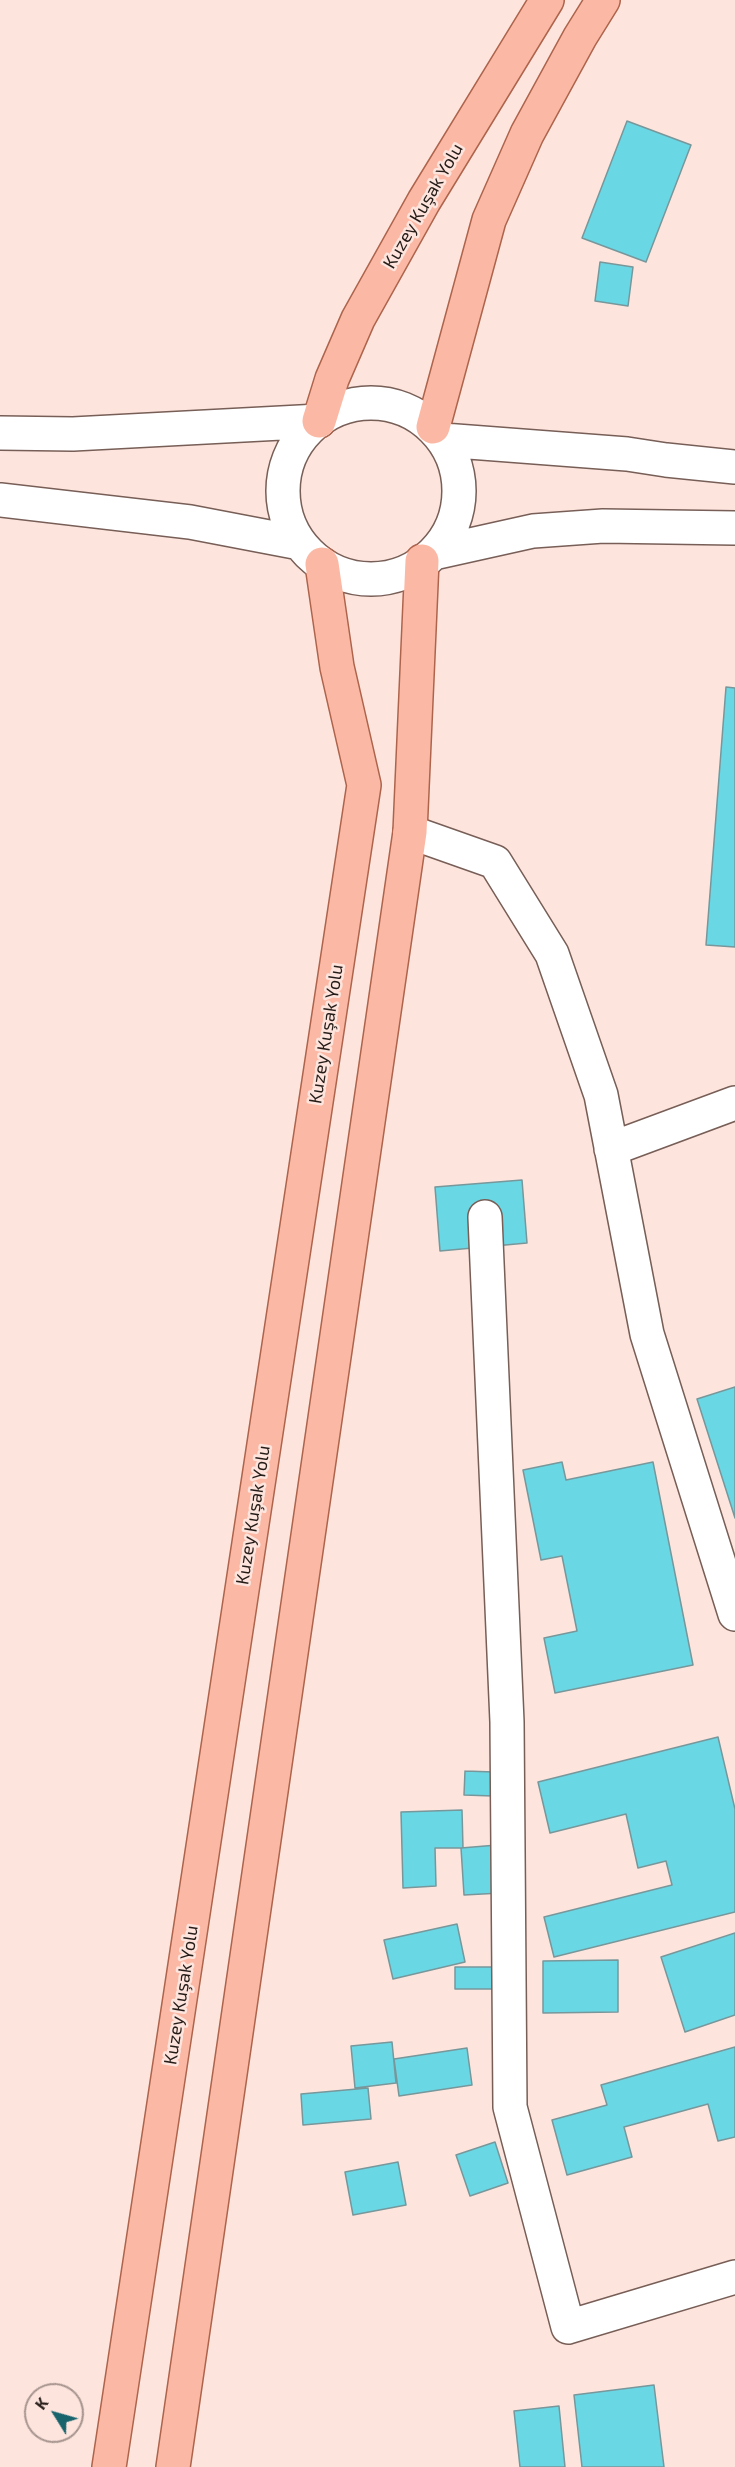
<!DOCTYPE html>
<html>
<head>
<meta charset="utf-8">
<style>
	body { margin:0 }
	#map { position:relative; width:735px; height:2467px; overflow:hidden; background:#fde5de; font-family:"Exo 2",sans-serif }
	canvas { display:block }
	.north { position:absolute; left:24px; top:2383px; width:60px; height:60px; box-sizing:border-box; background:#fde5de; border:2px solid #a7948e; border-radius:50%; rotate:307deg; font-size:16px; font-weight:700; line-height:24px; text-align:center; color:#251b17 }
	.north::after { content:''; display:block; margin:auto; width:21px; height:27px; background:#17646d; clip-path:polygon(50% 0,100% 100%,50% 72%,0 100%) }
</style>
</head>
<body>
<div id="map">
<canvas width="735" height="2467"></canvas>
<div class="north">K</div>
</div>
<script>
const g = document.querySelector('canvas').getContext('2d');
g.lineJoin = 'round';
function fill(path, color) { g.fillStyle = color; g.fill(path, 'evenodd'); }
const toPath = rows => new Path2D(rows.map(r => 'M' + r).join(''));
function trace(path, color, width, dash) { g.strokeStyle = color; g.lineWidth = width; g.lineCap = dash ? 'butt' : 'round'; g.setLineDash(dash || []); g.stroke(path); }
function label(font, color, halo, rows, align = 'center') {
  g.font = font + ' "Exo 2",sans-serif'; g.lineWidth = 5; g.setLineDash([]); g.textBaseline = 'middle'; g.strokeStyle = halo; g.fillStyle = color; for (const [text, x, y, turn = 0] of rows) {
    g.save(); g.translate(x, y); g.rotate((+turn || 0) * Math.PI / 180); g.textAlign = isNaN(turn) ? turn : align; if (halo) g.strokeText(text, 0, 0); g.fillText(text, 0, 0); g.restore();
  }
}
const building = toPath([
	[627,121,691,145,646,262,582,238,627,121],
	[600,262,633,267,628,306,595,301,600,262],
	[726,687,735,688,735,947,706,945,726,687],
	[522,1180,527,1243,440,1251,435,1187,522,1180],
	[735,1387,735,1518,697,1399,735,1387],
	[562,1462,566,1480,653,1462,693,1665,555,1693,544,1638,577,1631,562,1556,541,1560,523,1470,562,1462],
	[718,1737,735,1809,735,1912,554,1957,544,1917,672,1885,666,1861,638,1868,626,1814,550,1833,538,1782,718,1737],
	[465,1771,494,1772,493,1796,464,1795,465,1771],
	[462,1810,463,1848,435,1848,436,1886,403,1888,401,1812,462,1810],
	[497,1845,501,1893,464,1895,461,1848,497,1845],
	[457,1924,465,1962,393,1979,384,1940,457,1924],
	[735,1933,735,2015,685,2032,661,1957,735,1933],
	[618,1960,618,2012,543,2013,543,1961,618,1960],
	[455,1967,505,1967,504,1989,455,1989,455,1967],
	[392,2042,396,2083,355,2088,351,2046,392,2042],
	[735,2047,735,2137,718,2141,708,2104,624,2127,632,2157,567,2175,552,2120,607,2105,601,2085,735,2047],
	[467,2048,472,2085,399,2096,394,2059,467,2048],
	[368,2088,371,2119,303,2125,301,2094,368,2088],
	[495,2142,508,2183,470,2196,456,2155,495,2142],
	[398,2162,406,2205,353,2215,345,2172,398,2162],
	[654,2385,664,2467,582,2467,574,2395,654,2385],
	[559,2406,565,2467,520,2467,514,2411,559,2406]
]);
fill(building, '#6ad7e4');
trace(building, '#77979b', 1.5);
const minor = toPath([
	'283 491a88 88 0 1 1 176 0a88 88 0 1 1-176 0Z',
	[0,433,73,434,319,421],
	[443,440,627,454,666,460,735,467],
	[0,500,190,522,300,543],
	[434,553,533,531,603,526,735,528],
	[410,832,495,862,552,954,601,1095,647,1334,735,1614],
	[611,1149,735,1103],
	[485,1217,507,1722,510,2107,568,2327,735,2277]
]);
const major = toPath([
	[319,421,332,379,358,319,424,201,547,0],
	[433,427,489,220,527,134,580,37,603,0],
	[109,2467,364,785,337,667,322,564],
	[173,2467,410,832,422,561]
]);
trace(minor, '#775e56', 36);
trace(major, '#ae644c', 36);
trace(minor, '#fff', 33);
trace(major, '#fbb9a5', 33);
label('18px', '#251b17', '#fde5de', [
	["Kuzey Kuşak Yolu",423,206,-60],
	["Kuzey Kuşak Yolu",326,1034,-81],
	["Kuzey Kuşak Yolu",253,1515,-81],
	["Kuzey Kuşak Yolu",181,1995,-81]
]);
</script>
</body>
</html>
